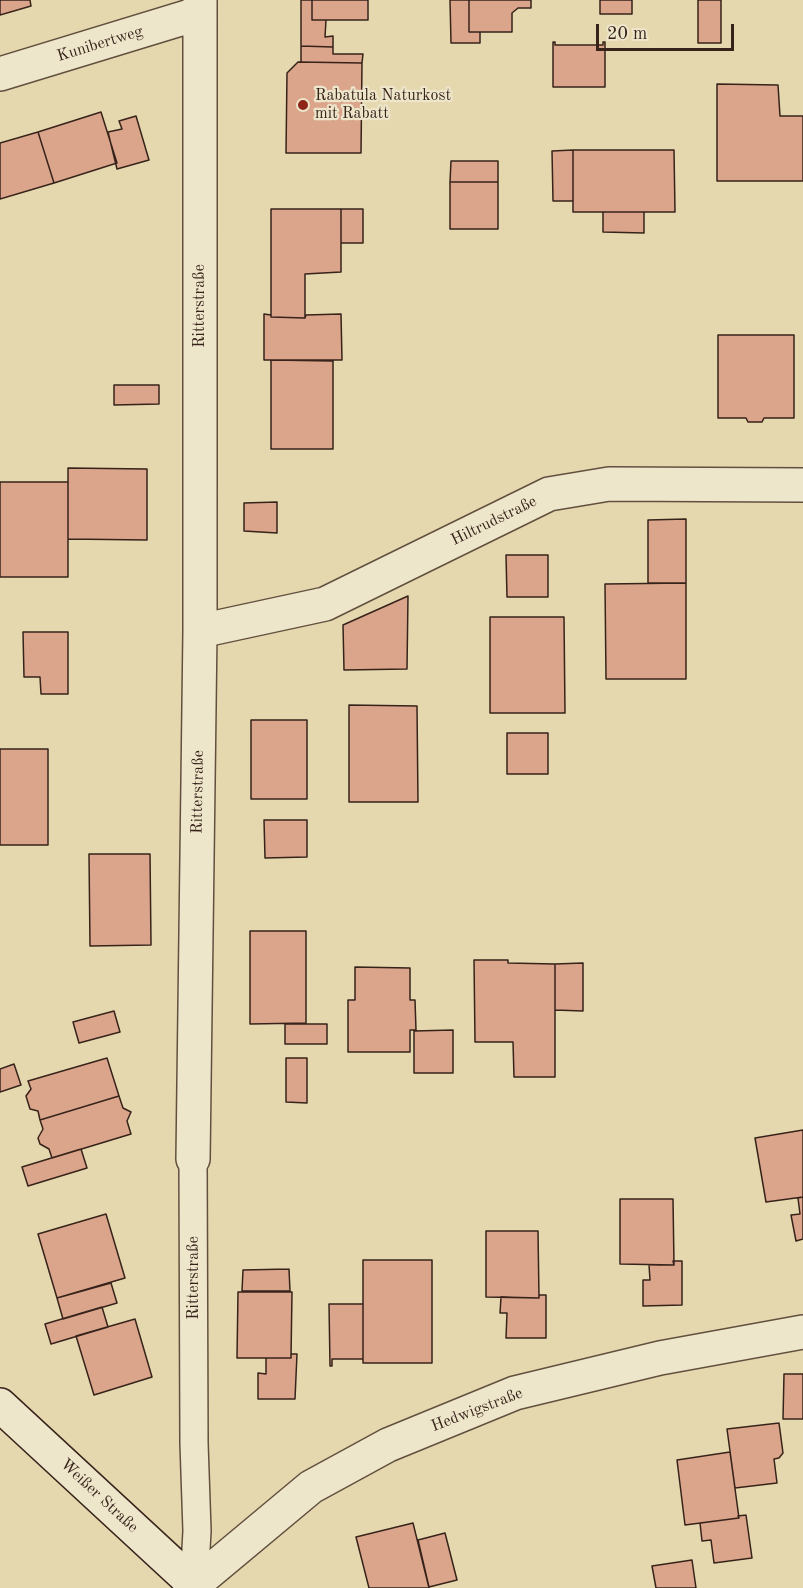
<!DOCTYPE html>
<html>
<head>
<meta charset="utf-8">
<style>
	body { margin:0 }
	#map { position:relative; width:803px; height:1588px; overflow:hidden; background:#e5d8af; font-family:"Old Standard TT",serif }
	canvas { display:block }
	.scale { position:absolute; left:596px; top:24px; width:138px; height:27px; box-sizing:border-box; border:3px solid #37231a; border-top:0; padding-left:8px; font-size:18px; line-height:21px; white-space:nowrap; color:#37231a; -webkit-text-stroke:4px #eee6cb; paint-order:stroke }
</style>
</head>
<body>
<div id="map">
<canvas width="803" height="1588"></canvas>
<div class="scale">20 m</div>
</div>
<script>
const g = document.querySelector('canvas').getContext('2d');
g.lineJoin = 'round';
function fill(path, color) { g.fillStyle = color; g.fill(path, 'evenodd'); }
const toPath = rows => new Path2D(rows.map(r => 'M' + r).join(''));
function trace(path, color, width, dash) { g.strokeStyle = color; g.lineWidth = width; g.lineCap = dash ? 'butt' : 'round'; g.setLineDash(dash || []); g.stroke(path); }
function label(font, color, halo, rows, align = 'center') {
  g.font = font + ' "Old Standard TT",serif'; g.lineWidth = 4.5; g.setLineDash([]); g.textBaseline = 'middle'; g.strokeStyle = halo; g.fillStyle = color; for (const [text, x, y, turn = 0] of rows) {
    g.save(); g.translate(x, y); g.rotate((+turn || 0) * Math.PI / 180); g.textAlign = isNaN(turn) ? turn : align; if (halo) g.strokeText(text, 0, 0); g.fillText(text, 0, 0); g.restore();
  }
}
const building = toPath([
	[0,0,30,0,31,6,0,15,0,0],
	[301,0,312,0,312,20,326,20,325,37,333,36,333,47,301,46,301,0],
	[312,0,368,0,368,20,312,20,312,0],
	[450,0,469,0,469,32,480,32,480,43,451,43,450,0],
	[469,0,531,0,531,8,518,8,512,13,512,32,469,32,469,0],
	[600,0,632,0,632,14,600,14,600,0],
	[698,0,721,0,721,43,698,43,698,0],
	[553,42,555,42,555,45,603,45,603,42,605,42,605,87,553,87,553,42],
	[301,46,333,47,333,54,363,54,362,63,301,62,301,46],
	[298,62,362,63,361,153,286,153,287,73,298,62],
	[717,84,778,85,780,116,803,116,803,181,717,181,717,84],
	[101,112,117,163,54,183,38,132,101,112],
	[136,116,149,160,117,169,108,132,122,129,119,121,136,116],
	[38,132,54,183,0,199,0,143,38,132],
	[573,150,674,150,675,212,573,212,573,150],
	[573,150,573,201,553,201,552,151,573,150],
	[451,161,498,161,498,182,450,182,451,161],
	[450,182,498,182,498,229,450,229,450,182],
	[271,209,341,209,341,272,305,274,305,318,271,317,271,209],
	[341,209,363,209,363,243,341,243,341,209],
	[603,212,644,212,644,233,603,232,603,212],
	[264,314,271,315,271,317,305,318,306,315,341,314,342,360,264,360,264,314],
	[718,335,794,335,794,418,764,418,762,422,748,422,746,418,718,418,718,335],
	[271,360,333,361,333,449,271,449,271,360],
	[114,385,159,385,159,404,114,405,114,385],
	[68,468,147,469,147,540,68,539,68,468],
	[0,482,68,482,68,577,0,577,0,482],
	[277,502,277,533,244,531,244,503,277,502],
	[686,519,686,583,648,583,648,520,686,519],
	[506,555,548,555,548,597,507,597,506,555],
	[686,583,686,679,606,679,605,584,686,583],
	[408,596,407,669,344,670,343,625,408,596],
	[490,617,564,617,565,713,490,713,490,617],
	[23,632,68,632,68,694,41,694,40,677,24,677,23,632],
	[349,705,417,706,418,802,349,802,349,705],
	[251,720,307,720,307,799,251,799,251,720],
	[507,733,548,733,548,774,507,774,507,733],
	[0,749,48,749,48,845,0,845,0,749],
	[264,820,307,820,307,857,265,858,264,820],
	[89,854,150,854,151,945,90,946,89,854],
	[250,931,306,931,306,1023,250,1024,250,931],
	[474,960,508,960,508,963,555,964,555,1077,514,1077,513,1042,475,1042,474,960],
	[583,963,583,1011,555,1010,555,964,583,963],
	[355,967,410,968,410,1000,415,1000,416,1030,410,1030,410,1052,348,1052,348,1000,355,1000,355,967],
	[114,1011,120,1032,79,1043,73,1022,114,1011],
	[285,1024,327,1024,327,1044,285,1044,285,1024],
	[453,1030,453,1073,414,1073,414,1031,453,1030],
	[107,1058,119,1096,40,1120,38,1111,30,1109,26,1096,31,1089,28,1081,107,1058],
	[286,1058,307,1058,307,1103,286,1102,286,1058],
	[14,1064,21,1085,0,1092,0,1069,14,1064],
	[119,1096,123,1108,131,1112,127,1121,131,1134,52,1158,49,1149,40,1144,38,1138,43,1129,40,1120,119,1096],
	[803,1130,803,1197,766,1202,755,1138,803,1130],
	[81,1149,87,1168,28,1186,22,1167,81,1149],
	[803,1197,803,1239,796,1241,791,1215,800,1214,798,1198,803,1197],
	[620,1199,673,1199,674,1265,620,1264,620,1199],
	[106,1214,125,1278,57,1298,38,1234,106,1214],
	[486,1231,538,1231,539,1298,486,1297,486,1231],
	[363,1260,432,1260,432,1363,363,1363,363,1260],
	[673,1261,682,1261,682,1305,643,1306,643,1280,650,1280,649,1265,674,1265,673,1261],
	[289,1269,290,1291,242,1291,243,1270,289,1269],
	[111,1283,117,1303,63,1319,57,1298,111,1283],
	[238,1292,292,1292,291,1358,237,1358,238,1292],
	[539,1295,546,1295,546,1338,506,1338,507,1313,500,1313,501,1297,539,1298,539,1295],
	[329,1304,363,1304,363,1359,332,1359,332,1366,330,1366,329,1304],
	[102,1307,108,1327,51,1344,45,1324,102,1307],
	[135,1319,152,1377,94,1395,76,1336,135,1319],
	[291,1354,297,1354,295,1399,258,1399,258,1373,266,1374,266,1358,291,1358,291,1354],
	[784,1374,803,1374,803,1419,783,1419,784,1374],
	[779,1423,783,1453,779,1458,774,1459,777,1483,735,1488,727,1429,779,1423],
	[730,1452,739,1518,685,1525,677,1460,730,1452],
	[746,1515,752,1558,714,1563,711,1540,702,1541,700,1523,739,1518,738,1516,746,1515],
	[413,1523,429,1588,369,1588,356,1537,413,1523],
	[445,1533,457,1580,429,1587,418,1540,445,1533],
	[692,1560,696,1588,656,1588,652,1566,692,1560]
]);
fill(building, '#dba58c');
trace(building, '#37231a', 1.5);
const lane = toPath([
	[193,1159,194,1443,197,1531,194,1584]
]);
const street = toPath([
	[0,74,200,13],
	[200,631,325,604,549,494,609,484,803,485],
	[193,1159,200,631,200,0],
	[190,1588,311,1487,388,1445,515,1393,660,1358,803,1332]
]);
const secondary = toPath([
	[0,1405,198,1588]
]);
trace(lane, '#62503f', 30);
trace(street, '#62503f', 36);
trace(secondary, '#37231a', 36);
trace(lane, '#eee6cb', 27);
trace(street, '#eee6cb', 33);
trace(secondary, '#eee6cb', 33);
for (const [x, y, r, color] of [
	[303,105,6,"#8f2418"]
]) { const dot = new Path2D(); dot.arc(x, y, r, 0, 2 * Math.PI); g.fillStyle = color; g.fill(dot); trace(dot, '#eee6cb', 2); }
label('16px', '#37231a', '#eee6cb', [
	["Kunibertweg",100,44,-17],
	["Ritterstraße",200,306,-90],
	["Hiltrudstraße",494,521,-26],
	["Ritterstraße",198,792,-89],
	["Ritterstraße",194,1278,-90],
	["Hedwigstraße",477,1410,-21],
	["Weißer Straße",99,1496,43]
]);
label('16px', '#37231a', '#eee6cb', [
	["Rabatula Naturkost",315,96],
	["mit Rabatt",315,114]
], 'left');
</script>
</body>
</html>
